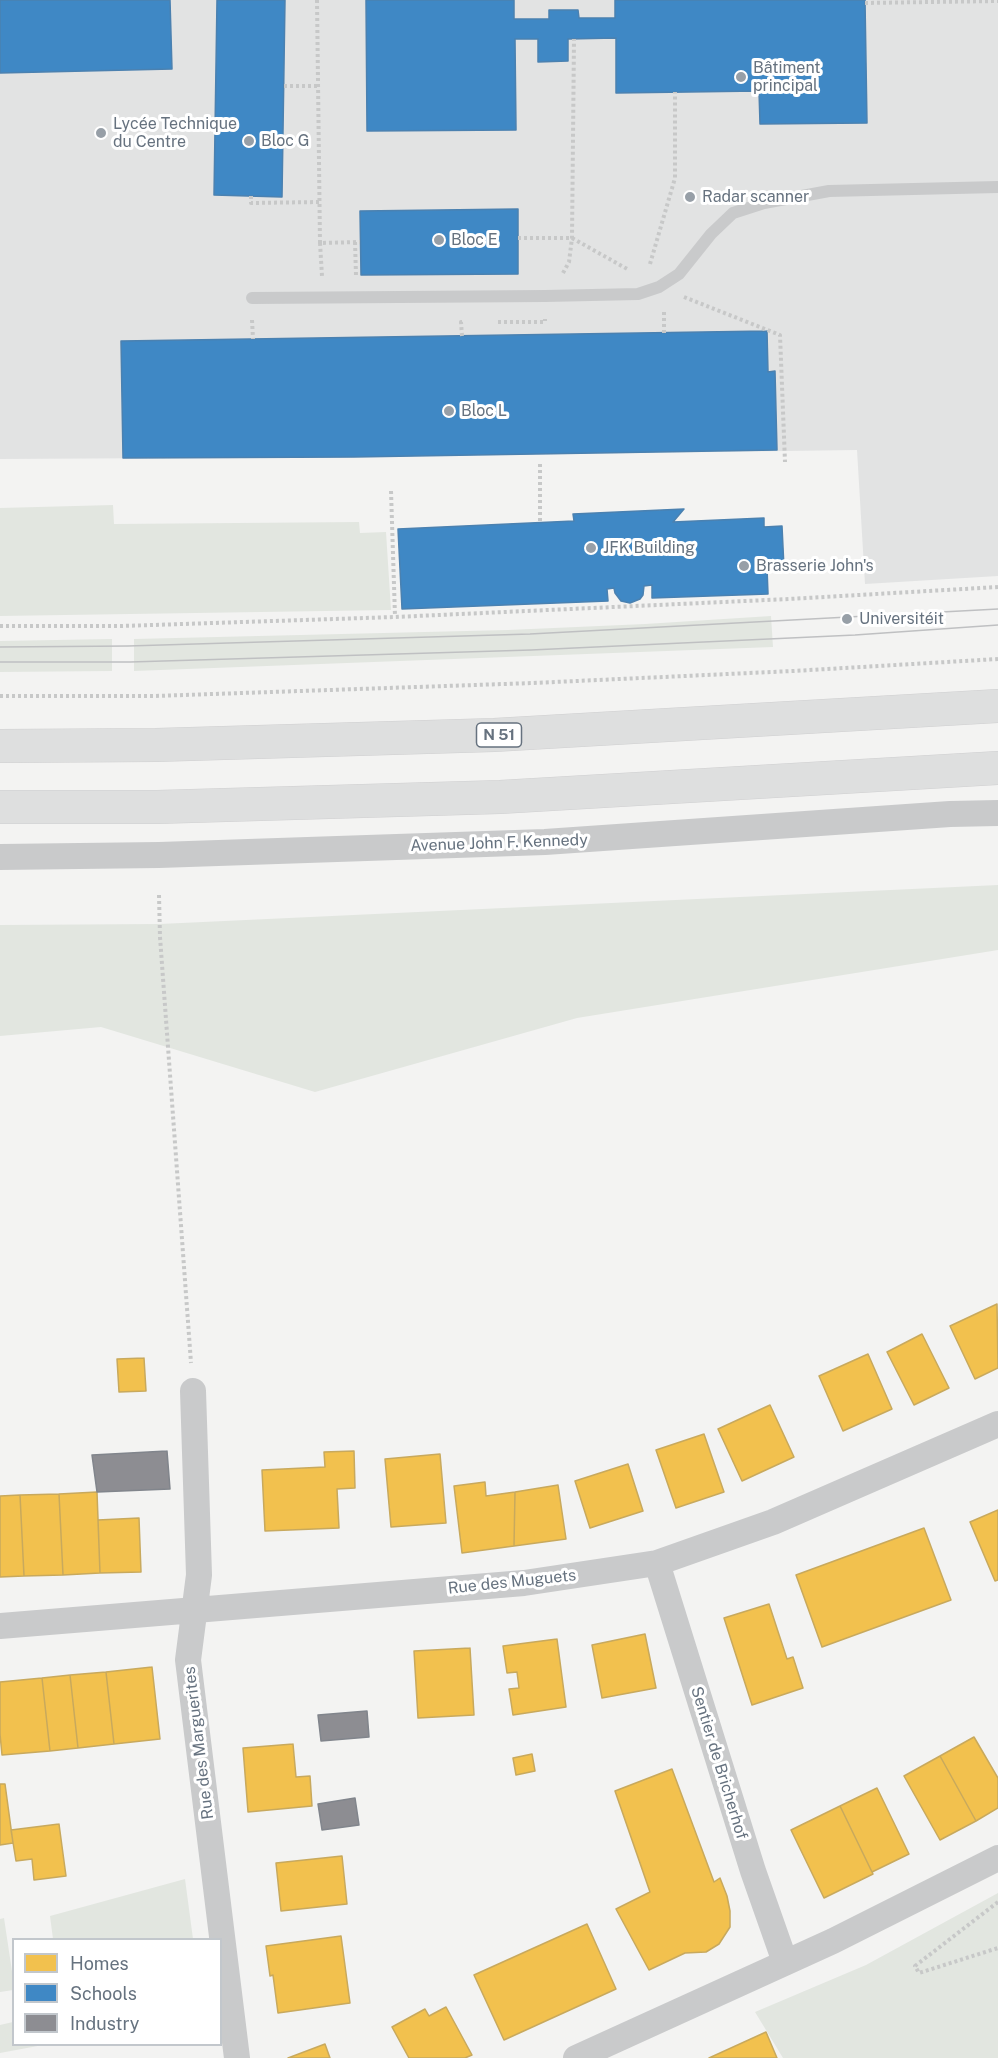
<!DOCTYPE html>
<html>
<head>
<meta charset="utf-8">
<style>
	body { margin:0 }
	#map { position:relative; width:998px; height:2058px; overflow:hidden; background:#f3f3f2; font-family:"Public Sans",sans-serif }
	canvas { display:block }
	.legend { position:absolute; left:12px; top:1938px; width:210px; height:108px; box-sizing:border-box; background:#fff; border:2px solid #c2c7cc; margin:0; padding:8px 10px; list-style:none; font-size:18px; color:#66727f }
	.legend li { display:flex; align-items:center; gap:12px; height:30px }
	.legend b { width:30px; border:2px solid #c2c7cc }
</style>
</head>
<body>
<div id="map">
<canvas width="998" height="2058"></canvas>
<ul class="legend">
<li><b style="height:16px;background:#f2c14e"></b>Homes</li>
<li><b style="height:16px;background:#3f88c5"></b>Schools</li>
<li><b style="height:16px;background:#8d8d92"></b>Industry</li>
</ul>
</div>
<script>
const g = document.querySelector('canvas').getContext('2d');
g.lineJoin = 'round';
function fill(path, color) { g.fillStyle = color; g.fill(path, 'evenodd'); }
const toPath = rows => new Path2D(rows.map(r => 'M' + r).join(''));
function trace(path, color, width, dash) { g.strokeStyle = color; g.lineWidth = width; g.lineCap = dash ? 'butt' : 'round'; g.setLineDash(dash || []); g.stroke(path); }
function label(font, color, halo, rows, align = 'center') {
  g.font = font + ' "Public Sans",sans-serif'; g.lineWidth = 6; g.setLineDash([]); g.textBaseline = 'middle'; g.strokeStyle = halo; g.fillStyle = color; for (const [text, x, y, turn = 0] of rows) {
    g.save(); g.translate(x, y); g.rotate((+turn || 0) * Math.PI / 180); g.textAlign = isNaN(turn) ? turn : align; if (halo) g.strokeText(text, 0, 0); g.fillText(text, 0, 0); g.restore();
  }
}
fill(toPath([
	[0,0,998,0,998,576,865,584,857,450,354,457,0,459]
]), '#e2e3e3');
fill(toPath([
	[113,505,114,524,359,522,360,533,386,532,391,610,0,616,0,508],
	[771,616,773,647,134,671,134,639,508,630,645,624],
	[112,639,112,671,0,672,0,641],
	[998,885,998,950,577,1018,315,1092,101,1027,0,1036,0,925,160,924],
	[185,1879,193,1939,53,1939,50,1916],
	[998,1893,998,2058,783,2058,755,2012,866,1965],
	[4,1918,13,1978,13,1990,0,1992,0,1919],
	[13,2022,14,2044,43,2045,0,2053,0,2025]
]), '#e2e6e0');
const homes = toPath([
	[997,1304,998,1368,975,1379,950,1326,997,1304],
	[922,1334,949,1388,914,1405,887,1352,922,1334],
	[868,1354,892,1409,843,1431,819,1376,868,1354],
	[144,1358,146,1391,119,1392,117,1359,144,1358],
	[770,1405,794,1457,742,1481,718,1429,770,1405],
	[704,1434,724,1492,676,1508,656,1450,704,1434],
	[354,1451,355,1488,337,1489,339,1528,265,1531,262,1470,325,1467,324,1452,354,1451],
	[440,1454,446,1523,391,1527,385,1459,440,1454],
	[628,1464,643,1511,590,1528,575,1481,628,1464],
	[485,1482,486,1496,515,1492,514,1546,462,1553,454,1486,485,1482],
	[558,1485,566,1539,514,1546,515,1492,558,1485],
	[97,1492,100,1573,63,1575,59,1494,97,1492],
	[59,1494,63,1575,24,1576,20,1495,59,1494],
	[20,1495,24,1576,0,1577,0,1496,20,1495],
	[998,1510,998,1580,995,1581,970,1522,998,1510],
	[139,1518,141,1572,100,1573,98,1520,139,1518],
	[924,1528,951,1600,822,1647,796,1575,924,1528],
	[769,1604,787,1659,793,1657,803,1688,752,1705,724,1618,769,1604],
	[645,1634,656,1688,602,1698,592,1645,645,1634],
	[557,1639,566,1707,513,1715,509,1689,519,1688,517,1672,507,1673,503,1646,557,1639],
	[470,1648,474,1715,418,1718,414,1651,470,1648],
	[152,1667,160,1739,114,1744,106,1672,152,1667],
	[106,1672,114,1744,78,1748,70,1675,106,1672],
	[70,1675,78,1748,50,1751,42,1678,70,1675],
	[42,1678,50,1751,2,1755,0,1734,0,1682,42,1678],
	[974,1737,998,1778,998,1808,976,1821,940,1756,974,1737],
	[293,1744,296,1777,310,1776,312,1806,248,1812,243,1748,293,1744],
	[532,1754,535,1771,516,1775,513,1758,532,1754],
	[940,1756,976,1821,940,1840,904,1776,940,1756],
	[672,1769,714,1882,720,1878,727,1896,730,1911,730,1927,719,1944,706,1952,685,1953,649,1970,616,1909,650,1892,615,1791,672,1769],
	[0,1784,5,1784,13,1843,0,1845,0,1784],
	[877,1788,909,1854,872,1872,840,1806,877,1788],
	[840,1806,873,1874,824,1898,791,1830,840,1806],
	[59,1824,66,1876,34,1880,32,1859,16,1861,11,1830,59,1824],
	[342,1856,347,1904,281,1911,276,1863,342,1856],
	[587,1924,616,1989,504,2040,474,1975,587,1924],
	[341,1936,350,2003,278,2013,273,1975,270,1976,266,1946,341,1936],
	[446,2007,472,2055,465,2058,409,2058,392,2027,425,2009,429,2016,446,2007],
	[766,2032,777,2058,709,2058,766,2032],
	[325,2044,330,2058,288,2058,325,2044]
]);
fill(homes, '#f2c14e');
trace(homes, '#c8a95d', 1.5);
const schools = toPath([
	[0,0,170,0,172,69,0,73,0,0],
	[217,0,285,0,282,197,214,195,217,0],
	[366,0,514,0,514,19,549,19,549,10,578,10,579,18,615,18,615,0,865,0,867,123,760,124,759,91,616,93,616,38,568,39,568,61,538,62,538,39,515,39,516,130,367,131,366,0],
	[518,209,518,274,361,275,360,211,518,209],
	[767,331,768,372,775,371,777,450,354,457,123,458,121,341,767,331],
	[684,509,673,522,764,518,764,527,782,526,784,568,767,568,768,594,652,598,652,585,644,586,643,595,640,599,630,603,621,601,615,593,614,588,607,589,608,601,402,609,398,529,574,521,573,514,684,509]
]);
fill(schools, '#3f88c5');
trace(schools, '#4b81b0', 1.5);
const industry = toPath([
	[167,1451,170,1489,97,1492,92,1455,167,1451],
	[367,1711,369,1737,321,1741,318,1715,367,1711],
	[355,1798,359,1825,322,1830,318,1804,355,1798]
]);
fill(industry, '#8d8d92');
trace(industry, '#81858c', 1.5);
const primary = toPath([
	[0,746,156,745,494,735,998,706],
	[0,807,157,807,500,797,998,768]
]);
trace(primary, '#cfcfd0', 34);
trace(toPath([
	[317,0,320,243,360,242],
	[865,3,998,1],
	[284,86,318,86],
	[251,196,251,203,320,202],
	[518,238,572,238,629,270],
	[355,242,356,275],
	[320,243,322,276],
	[650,264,675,178,675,92],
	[563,273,569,262,572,238,574,39],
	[684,297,780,335,785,462],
	[252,320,253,339],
	[498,322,545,322,545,319],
	[664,333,664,310],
	[462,336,461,322,464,322],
	[540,464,540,522],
	[391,491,395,616],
	[0,626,122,626,395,617,789,599,998,587],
	[0,696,155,696,533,683,793,671,998,659],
	[159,895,160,937,191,1363],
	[998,1902,915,1966,919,1973,998,1948]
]), '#c7c8c8', 4, [3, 3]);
trace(toPath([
	[252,298,545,296,638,294,659,287,679,274,711,234,733,213,764,203,829,191,998,187]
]), '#c9cacb', 12);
trace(toPath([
	[0,857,159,855,545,842,950,814,998,813],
	[193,1391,199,1575,188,1660,237,2058],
	[657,1563,753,1871,785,1962],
	[0,1626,524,1583,657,1563,773,1522,998,1424],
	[576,2058,833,1941,998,1858]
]), '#c9cacb', 26);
trace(primary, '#dedfdf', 33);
trace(toPath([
	[0,647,128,646,530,634,998,609],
	[0,662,130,662,531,650,855,635,998,625]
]), '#bfc0c2', 1.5);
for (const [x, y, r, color] of [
	[741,77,6,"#979fa7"],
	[101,133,6,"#979fa7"],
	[249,141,6,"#979fa7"],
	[690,197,6,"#979fa7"],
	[439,240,6,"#979fa7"],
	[449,411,6,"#979fa7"],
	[591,548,6,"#979fa7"],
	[744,566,6,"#979fa7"],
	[847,619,6,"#979fa7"]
]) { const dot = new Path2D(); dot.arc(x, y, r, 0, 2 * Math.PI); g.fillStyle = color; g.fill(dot); trace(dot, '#fff', 2); }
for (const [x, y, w] of [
	[499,735,45]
]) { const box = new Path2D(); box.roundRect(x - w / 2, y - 12, w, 24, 4.5); g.fillStyle = '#fff'; g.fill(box); trace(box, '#66727f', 1.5); }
label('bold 15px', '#66727f', null, [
	["N 51",499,735]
]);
label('16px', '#66727f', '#fff', [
	["Bâtiment",753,68],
	["principal",753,86],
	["Lycée Technique",113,124],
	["du Centre",113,142],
	["Bloc G",261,141],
	["Radar scanner",702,197],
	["Bloc E",451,240],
	["Bloc L",461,411],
	["JFK Building",603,548],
	["Brasserie John's",756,566],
	["Universitéit",859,619]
], 'left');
label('16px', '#66727f', '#fff', [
	["Avenue John F. Kennedy",499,843,-2],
	["Rue des Muguets",512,1582,-6],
	["Rue des Marguerites",199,1743,-97],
	["Sentier de Bricherhof",719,1763,73]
]);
</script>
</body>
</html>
